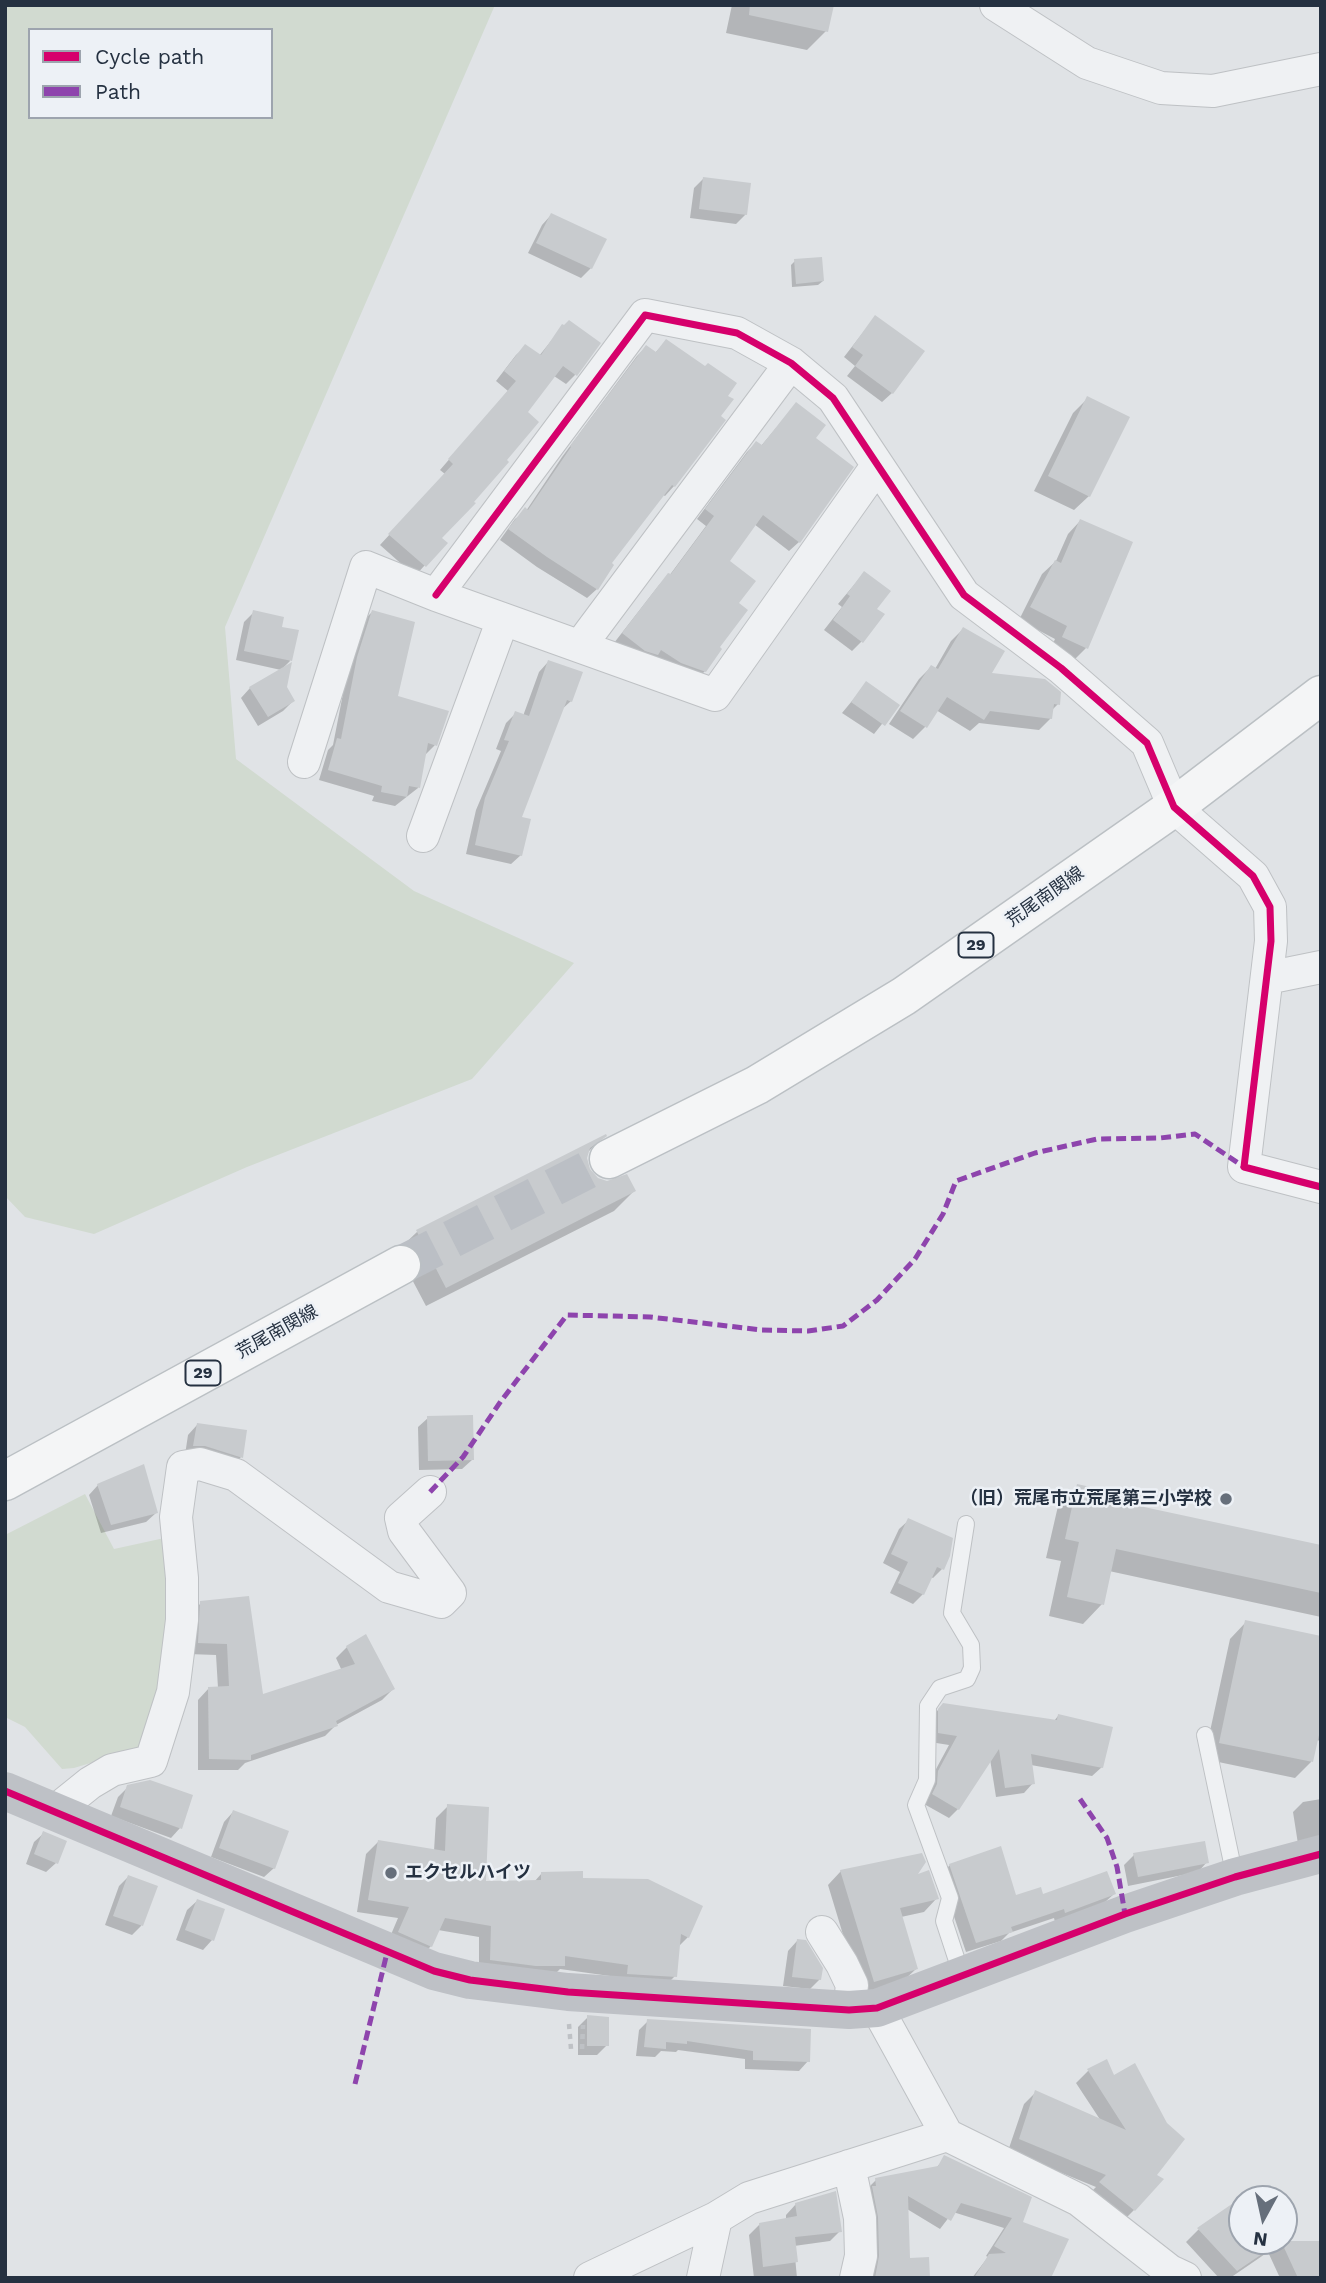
<!DOCTYPE html>
<html>
<head>
<meta charset="utf-8">
<style>
	body { margin:0 }
	#map { position:relative; width:1326px; height:2283px; overflow:hidden; background:#e0e3e6; font-family:"Work Sans",sans-serif }
	canvas { display:block }
	.frame { position:absolute; inset:0; border:7px solid #253141; pointer-events:none }
	.legend { position:absolute; left:28px; top:28px; width:245px; height:91px; box-sizing:border-box; background:#edf1f6; border:2px solid #9da4ae; margin:0; padding:9px 12px; list-style:none; font-size:21px; color:#253141 }
	.legend li { display:flex; align-items:center; gap:14px; height:35px }
	.legend b { width:35px; border:2px solid #9da4ae }
	.north { position:absolute; left:1228px; top:2185px; width:70px; height:70px; box-sizing:border-box; background:#edf1f6; border:2px solid #9da4ae; border-radius:50%; rotate:188deg; font-size:19px; font-weight:700; line-height:28px; text-align:center; color:#253141 }
	.north::after { content:''; display:block; margin:auto; width:24px; height:32px; background:#666f7b; clip-path:polygon(50% 0,100% 100%,50% 72%,0 100%) }
</style>
</head>
<body>
<div id="map">
<canvas width="1326" height="2283"></canvas>
<div class="frame"></div>
<ul class="legend">
<li><b style="height:9px;background:#d6006c"></b>Cycle path</li>
<li><b style="height:9px;background:#8e44ad"></b>Path</li>
</ul>
<div class="north">N</div>
</div>
<script>
const g = document.querySelector('canvas').getContext('2d');
g.lineJoin = 'round';
function fill(path, color) { g.fillStyle = color; g.fill(path, 'evenodd'); }
const toPath = rows => new Path2D(rows.map(r => 'M' + r).join(''));
function trace(path, color, width, dash) { g.strokeStyle = color; g.lineWidth = width; g.lineCap = dash ? 'butt' : 'round'; g.setLineDash(dash || []); g.stroke(path); }
function label(font, color, halo, rows, align = 'center') {
  g.font = font + ' "Work Sans","Noto Sans JP",sans-serif'; g.lineWidth = 5; g.setLineDash([]); g.textBaseline = 'middle'; g.strokeStyle = halo; g.fillStyle = color; for (const [text, x, y, turn = 0] of rows) {
    g.save(); g.translate(x, y); g.rotate((+turn || 0) * Math.PI / 180); g.textAlign = isNaN(turn) ? turn : align; if (halo) g.strokeText(text, 0, 0); g.fillText(text, 0, 0); g.restore();
  }
}
fill(toPath([
	[5,5,495,5,225,627,236,759,414,891,574,963,472,1079,247,1167,94,1234,25,1217,5,1196],
	[30,30,271,30,271,117,30,117],
	[85,1494,114,1549,169,1537,175,1636,140,1748,74,1768,62,1769,25,1727,5,1717,5,1535]
]), '#d1dad0');
fill(toPath([
	[732,5,832,5,826,31,807,50,726,33],
	[703,179,746,214,736,224,690,218,694,188],
	[551,215,591,268,581,278,528,253,542,225],
	[795,261,823,281,818,285,792,287,791,265],
	[875,317,892,393,882,402,847,376,855,366,844,357],
	[563,326,575,375,566,384,554,376,525,413,440,538,445,543,415,576,380,545,445,474,440,470,508,391,496,381,516,355,526,346,539,356],
	[666,341,726,396,674,486,665,496,662,494,609,564,597,589,587,598,537,567,500,540,515,519,526,511,562,457,637,356,646,347,655,353],
	[1088,398,1089,496,1074,510,1034,491,1073,413],
	[796,404,813,438,799,542,789,551,754,524,727,561,736,604,705,671,695,681,614,643,659,585,669,576,706,526,697,519,747,452,756,443,761,446],
	[1080,521,1086,648,1074,660,1050,650,1055,639,1019,620,1042,574,1056,561,1068,534],
	[864,573,875,610,862,641,852,651,824,630,842,607,838,604],
	[254,612,280,628,290,661,284,667,285,687,293,701,283,711,258,726,241,698,250,688,281,670,236,660,244,622],
	[372,612,396,697,435,745,425,755,418,788,395,806,372,801,374,796,319,780,328,750,333,745,348,668,362,622],
	[963,629,990,674,1058,704,1052,710,1051,718,1039,730,979,723,970,731,936,710,925,727,913,739,889,724,919,679,931,667,935,669,951,641],
	[548,662,571,701,560,711,519,818,521,855,511,864,466,854,476,810,501,751,496,749,506,723,516,713,523,716,539,672],
	[866,684,897,705,874,734,842,713],
	[603,1137,587,1153,585,1158,588,1170,597,1179,634,1191,614,1211,426,1306,397,1251,417,1232],
	[428,1418,472,1460,462,1469,419,1470,418,1427],
	[197,1425,241,1457,232,1467,185,1455,188,1435],
	[98,1485,156,1513,146,1522,101,1533,89,1495],
	[1077,1486,1141,1509,1321,1547,1321,1617,1109,1571,1102,1604,1083,1624,1049,1616,1061,1561,1046,1558,1058,1506],
	[909,1520,942,1569,933,1578,931,1577,923,1594,913,1604,890,1593,900,1572,883,1563,899,1529],
	[201,1603,261,1696,342,1671,336,1658,347,1647,393,1689,382,1700,336,1725,325,1736,245,1763,238,1770,198,1770,198,1700,209,1688,218,1688,216,1655,188,1654,190,1614],
	[1246,1622,1321,1638,1321,1741,1316,1740,1311,1762,1295,1778,1204,1759,1230,1639],
	[944,1704,1054,1721,1058,1716,1102,1767,1092,1776,1031,1765,1033,1783,1024,1793,996,1797,990,1759,958,1809,949,1818,924,1804,929,1782,949,1745,930,1742,934,1714],
	[128,1787,180,1828,171,1838,111,1816,118,1797],
	[1321,1799,1321,1844,1298,1844,1293,1812,1303,1802],
	[448,1806,484,1882,534,1882,542,1873,701,1907,688,1937,678,1947,675,1976,663,1988,617,1977,560,1969,552,1977,479,1972,479,1937,438,1930,431,1946,419,1958,387,1944,398,1918,357,1912,366,1854,378,1842,434,1851,436,1818],
	[233,1812,274,1868,264,1877,211,1857,224,1822],
	[44,1833,56,1863,46,1872,26,1864,34,1842],
	[1134,1855,1207,1862,1198,1872,1128,1886,1124,1865],
	[950,1865,1015,1897,1114,1894,1104,1903,1055,1922,1054,1918,1009,1933,1001,1941,966,1952,940,1875],
	[841,1871,914,1877,937,1898,924,1912,901,1917,916,1969,902,1982,861,1994,828,1885],
	[128,1877,156,1887,141,1926,132,1935,105,1925,119,1886],
	[197,1901,212,1940,203,1950,176,1940,187,1910],
	[797,1941,820,1979,810,1989,783,1986,788,1951],
	[588,2017,607,2045,597,2055,578,2055,578,2027],
	[648,2021,808,2061,799,2071,745,2069,745,2059,678,2050,676,2052,661,2051,655,2057,636,2056,639,2030],
	[1106,2062,1155,2175,1134,2210,1122,2222,1088,2195,1096,2187,1008,2151,1024,2104,1036,2092,1101,2121,1076,2083,1088,2071],
	[946,2157,1021,2223,1050,2278,972,2278,988,2257,986,2256,1004,2228,953,2212,940,2229,907,2209,909,2259,928,2278,868,2278,867,2189,876,2180,935,2169],
	[1242,2199,1242,2241,1284,2241,1284,2237,1321,2278,1280,2278,1268,2252,1230,2278,1219,2278,1186,2242,1198,2230],
	[796,2204,840,2231,830,2241,794,2246,797,2278,754,2278,749,2235,760,2224,786,2219,786,2215]
]), '#0003');
fill(toPath([
	[750,5,834,5,828,32,749,15],
	[703,177,751,183,747,215,699,209],
	[551,213,607,239,592,269,536,243],
	[822,257,824,281,796,284,794,259],
	[875,315,925,351,893,394,855,366,863,355,852,347],
	[569,320,601,343,577,376,563,366,528,412,539,422,507,460,509,462,474,502,476,503,442,538,448,543,426,567,388,534,453,464,448,459,516,381,504,371,525,344,541,355,562,324,564,325],
	[666,339,705,366,708,363,737,383,728,396,734,399,721,416,726,420,675,487,672,485,612,563,614,565,598,590,547,557,508,529,525,507,528,510,571,447,570,446,646,345,656,352],
	[1087,396,1130,417,1090,497,1048,476],
	[796,402,826,425,816,438,854,467,800,543,763,515,730,561,756,581,739,603,748,610,720,647,722,649,706,672,681,663,661,650,658,655,645,651,622,633,668,573,671,574,714,516,705,509,756,441,762,445],
	[1080,519,1133,542,1088,649,1062,637,1067,626,1030,607,1055,560,1061,563],
	[864,571,891,591,877,609,885,614,863,643,833,620,850,596,847,594],
	[253,610,284,617,282,627,299,630,292,661,244,651],
	[372,610,415,622,398,696,449,711,437,746,428,743,420,788,409,786,407,797,381,792,382,786,328,770,337,738,341,739,357,657],
	[963,627,1005,651,992,673,1045,679,1061,692,1060,705,1054,704,1052,719,990,711,984,720,947,697,927,728,900,711,931,665,938,669],
	[548,660,583,672,572,702,567,700,522,817,531,819,522,856,475,845,485,798,509,741,504,740,515,711,529,716],
	[292,662,287,687,295,701,268,717,249,687],
	[866,681,900,705,885,726,851,702],
	[606,1134,607,1136,590,1148,587,1158,590,1169,598,1178,607,1181,627,1174,636,1191,446,1288,416,1230],
	[473,1415,474,1460,428,1461,427,1416],
	[197,1423,247,1430,243,1458,205,1446,193,1446],
	[144,1464,158,1513,111,1525,97,1484],
	[1077,1484,1145,1499,1144,1507,1321,1545,1321,1593,1116,1549,1104,1605,1067,1597,1079,1542,1065,1539],
	[908,1518,953,1538,950,1556,944,1570,937,1567,924,1595,898,1583,908,1562,891,1554],
	[249,1596,263,1694,355,1664,346,1646,366,1634,395,1689,336,1721,338,1726,251,1755,251,1760,209,1759,208,1687,229,1686,227,1644,198,1643,200,1601],
	[1245,1620,1321,1636,1321,1726,1313,1762,1219,1743],
	[943,1703,1057,1720,1058,1714,1113,1727,1103,1768,1031,1754,1035,1784,1005,1788,999,1749,959,1810,932,1794,937,1784,938,1771,957,1736,938,1733,938,1709],
	[150,1780,193,1795,182,1829,120,1807,127,1785],
	[447,1804,489,1807,486,1881,541,1880,541,1872,583,1871,583,1878,648,1879,703,1906,689,1938,681,1934,677,1977,627,1974,628,1965,565,1956,565,1966,536,1966,490,1960,491,1926,445,1918,432,1947,398,1932,409,1907,368,1900,378,1840,445,1851],
	[233,1810,289,1831,275,1869,219,1848],
	[43,1831,67,1841,58,1864,34,1854],
	[1205,1841,1209,1863,1138,1877,1133,1853],
	[1001,1846,1016,1895,1041,1887,1043,1894,1107,1871,1116,1894,1065,1913,1064,1909,1011,1927,1013,1932,976,1943,949,1864],
	[922,1853,926,1862,918,1874,929,1870,939,1899,900,1908,918,1969,874,1982,840,1870],
	[128,1875,158,1886,143,1926,113,1916],
	[197,1899,225,1909,214,1941,185,1930],
	[797,1939,806,1940,823,1968,821,1980,792,1977],
	[587,2015,609,2017,609,2046,587,2046],
	[647,2019,811,2029,810,2062,753,2060,753,2051,687,2041,687,2044,666,2042,666,2049,644,2047],
	[1107,2059,1114,2075,1135,2063,1167,2123,1185,2139,1157,2175,1164,2179,1135,2211,1099,2182,1106,2175,1019,2139,1035,2090,1126,2130,1087,2069],
	[944,2155,1032,2197,1023,2222,1069,2239,1051,2278,974,2278,989,2254,1006,2253,994,2246,1012,2218,961,2203,951,2221,908,2196,910,2258,929,2257,930,2278,875,2278,879,2256,878,2217,872,2186,876,2186,875,2178,938,2166],
	[836,2191,842,2232,795,2237,798,2262,763,2267,759,2223,797,2216,795,2203],
	[1242,2197,1242,2241,1281,2241,1237,2271,1197,2228],
	[1281,2241,1321,2241,1321,2278,1298,2278]
]), '#c8cbce');
trace(toPath([
	[401,1265,609,1159]
]), '#bbbfc5', 38, [38, 19]);
const lane = toPath([
	[1205,1735,1235,1877],
	[962,1976,944,1921,950,1898,916,1805,927,1780,928,1706,940,1688,967,1679,972,1668,971,1645,952,1613,966,1524]
]);
const street = toPath([
	[996,5,1087,63,1161,88,1213,91,1321,69],
	[436,595,645,315,737,333,791,363,833,398,964,595,1061,668,1147,743,1174,807,1253,876,1270,907,1271,941,1244,1167,1321,1187],
	[580,646,791,363],
	[304,762,366,567,436,595,715,695,877,466],
	[423,836,503,619],
	[1267,978,1321,967],
	[54,1812,90,1783,112,1770,151,1761,173,1692,182,1620,182,1578,176,1517,183,1467,200,1464,236,1475,389,1587,441,1602,450,1593,404,1531,401,1518,430,1492],
	[822,1932,842,1964,852,1985,849,2010],
	[877,2008,947,2135,1079,2200,1170,2271,1185,2278],
	[849,2166,860,2218,861,2256,856,2278],
	[590,2278,716,2218,749,2198,947,2135],
	[703,2278,716,2218]
]);
const primary = toPath([
	[609,1159,757,1085,904,996,1174,807,1321,695],
	[5,1481,401,1265]
]);
trace(lane, '#bec1c4', 18);
trace(street, '#bec1c4', 34);
trace(primary, '#bbc0c4', 41);
trace(toPath([
	[569,2024,571,2049],
	[582,2049,583,2025]
]), '#bec1c5', 4.5, [5, 5]);
trace(lane, '#eff1f3', 16);
trace(street, '#eff1f3', 32);
trace(toPath([
	[5,1791,434,1971,470,1980,568,1992,849,2010,877,2008,1125,1914,1235,1877,1321,1854]
]), '#bec1c6', 38);
trace(primary, '#f4f5f6', 38);
trace(toPath([
	[430,1492,463,1457,501,1401,567,1315,650,1317,762,1330,808,1331,843,1326,877,1300,915,1259,943,1214,956,1181,1035,1153,1097,1139,1160,1138,1195,1134,1244,1167],
	[1080,1799,1107,1838,1117,1867,1125,1914],
	[355,2084,387,1953]
]), '#8e44ad', 5, [10, 5]);
trace(toPath([
	[436,595,645,315,737,333,791,363,833,398,964,595,1061,668,1147,743,1174,807,1253,876,1270,907,1271,941,1244,1167,1321,1187],
	[5,1791,434,1971,470,1980,568,1992,849,2010,877,2008,1125,1914,1235,1877,1321,1854]
]), '#d6006c', 7);
for (const [x, y, r, color] of [
	[1226,1499,7,"#666f7b"],
	[391,1873,7,"#666f7b"]
]) { const dot = new Path2D(); dot.arc(x, y, r, 0, 2 * Math.PI); g.fillStyle = color; g.fill(dot); trace(dot, '#edf1f6', 2.5); }
for (const [x, y, w] of [
	[976,945,35],
	[203,1373,35]
]) { const box = new Path2D(); box.roundRect(x - w / 2, y - 12.5, w, 25, 5); g.fillStyle = '#edf1f6'; g.fill(box); trace(box, '#253141', 2); }
label('bold 16px', '#253141', null, [
	["29",976,945],
	["29",203,1373]
]);
label('18px', '#253141', '#edf1f6', [
	["荒尾南関線",1045,897,-35],
	["荒尾南関線",277,1332,-29]
]);
label('bold 18px', '#253141', '#edf1f6', [
	["（旧）荒尾市立荒尾第三小学校",1212,1499],
	["エクセルハイツ",405,1873,"left"]
], 'right');
</script>
</body>
</html>
